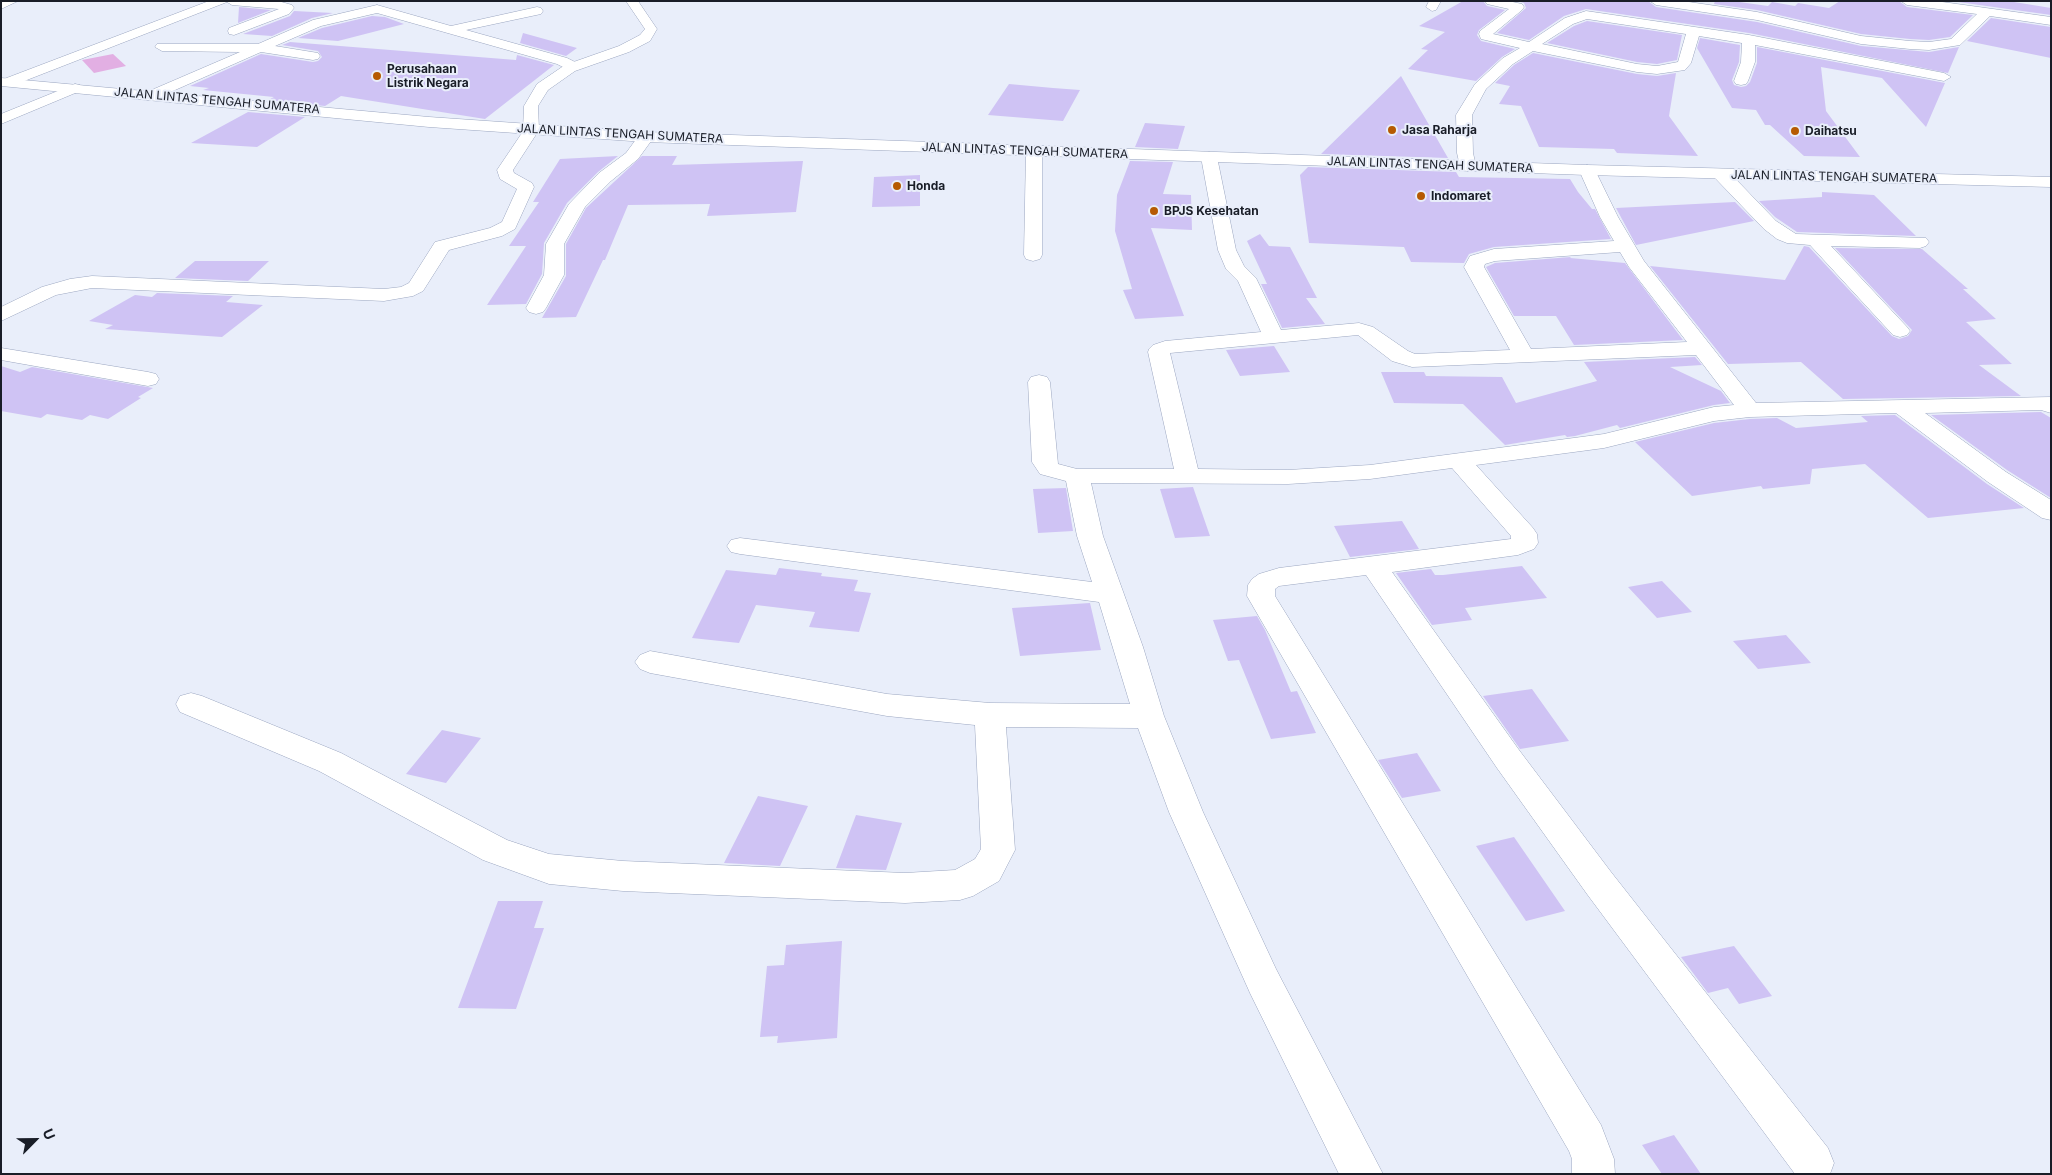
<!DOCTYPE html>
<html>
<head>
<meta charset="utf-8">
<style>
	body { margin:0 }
	#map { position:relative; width:2052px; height:1175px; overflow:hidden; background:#e9eefa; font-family:Inter,sans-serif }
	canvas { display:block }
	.frame { position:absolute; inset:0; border:2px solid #191d27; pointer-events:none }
	.north { position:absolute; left:10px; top:1115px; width:50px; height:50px; -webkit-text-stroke:4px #e9eefa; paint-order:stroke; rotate:67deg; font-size:14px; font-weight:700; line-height:20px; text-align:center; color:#191d27 }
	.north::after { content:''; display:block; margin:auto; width:18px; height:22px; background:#191d27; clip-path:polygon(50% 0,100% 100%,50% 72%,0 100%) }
</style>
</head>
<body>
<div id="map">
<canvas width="2052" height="1175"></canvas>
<div class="frame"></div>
<div class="north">U</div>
</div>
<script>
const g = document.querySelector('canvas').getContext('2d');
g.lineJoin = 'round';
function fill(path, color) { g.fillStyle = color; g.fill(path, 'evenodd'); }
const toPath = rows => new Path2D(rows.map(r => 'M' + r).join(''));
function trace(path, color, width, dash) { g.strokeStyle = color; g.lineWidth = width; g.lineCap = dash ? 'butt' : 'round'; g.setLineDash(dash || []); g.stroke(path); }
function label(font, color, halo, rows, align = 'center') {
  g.font = font + ' Inter,sans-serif'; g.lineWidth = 4; g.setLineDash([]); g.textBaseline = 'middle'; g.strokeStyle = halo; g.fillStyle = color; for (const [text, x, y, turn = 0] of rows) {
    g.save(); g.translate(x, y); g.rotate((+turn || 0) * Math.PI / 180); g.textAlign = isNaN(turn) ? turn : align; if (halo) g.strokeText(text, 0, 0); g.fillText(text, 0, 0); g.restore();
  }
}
fill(toPath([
	[113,54,126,66,94,73,82,60]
]), '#e2afe3');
fill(toPath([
	[1463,1,1483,1,1487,6,1505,10,1479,30,1477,35,1481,41,1515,49,1502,57,1476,81,1408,69,1428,50,1421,49,1445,32,1419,26],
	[1518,1,1648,1,1656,7,1757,22,1861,46,1929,52,1959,47,1948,73,1749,33,1586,9,1564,16,1529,40,1497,33,1526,8,1524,3],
	[1715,1,1732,1,1768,6,1772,2,1795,6,1798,3,1829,8,1840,1,1899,1,1907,7,1973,15,1950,37,1929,40,1910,39,1861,34,1757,10,1714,4],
	[1951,1,2008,1,2051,8,2051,15],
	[239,7,271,10,238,23],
	[294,11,333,13,312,18,272,36,243,34,290,16],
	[372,16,385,17,404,24,338,41,298,38,322,28],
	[1991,18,2051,27,2051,58,1967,41],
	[1587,21,1682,35,1677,60,1657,64,1637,62,1547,43,1574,26],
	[523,33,577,48,566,56,520,43],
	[1700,38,1740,45,1739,62,1732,80,1734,85,1741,87,1746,86,1750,82,1757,63,1757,47,1945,83,1926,127,1882,78,1821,67,1826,111,1860,157,1804,156,1770,125,1765,125,1756,110,1732,108,1697,48],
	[290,42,516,60,517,55,554,65,485,119,341,96,325,106,268,100,274,97,203,90,209,88,190,86,261,54,313,62,318,61,322,57,318,51,282,45],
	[1533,53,1637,74,1657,76,1676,73,1669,116,1698,156,1617,153,1614,149,1539,147,1521,106,1499,104,1510,86,1495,83,1514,65],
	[1401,76,1448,158,1321,154],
	[1009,84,1053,88,1080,90,1063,121,988,115],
	[248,112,305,117,257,147,191,143],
	[1145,123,1185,126,1178,149,1135,147],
	[618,156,598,172,567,203,544,243,542,274,526,304,487,305,526,246,509,246,539,202,533,202,560,159],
	[642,156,677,156,672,165,803,161,796,212,707,216,710,204,628,205,605,260,603,260,576,317,542,318,566,276,566,244,586,208],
	[1130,161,1173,162,1163,194,1191,195,1192,230,1151,228,1184,316,1135,319,1123,290,1132,289,1115,231,1117,195],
	[1308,167,1456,172,1459,177,1570,179,1578,192,1592,209,1595,209,1611,239,1494,247,1469,254,1464,263,1411,262,1404,247,1309,243,1300,175],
	[920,175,920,206,872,207,874,177],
	[1822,192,1874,195,1916,236,1797,232,1775,217,1759,201,1822,197],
	[1735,202,1754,221,1636,245,1616,208],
	[1260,234,1269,246,1290,247,1317,298,1306,298,1325,324,1282,328,1261,284,1267,284,1247,241],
	[1804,246,1809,247,1892,336,1899,339,1908,336,1912,330,1835,248,1922,249,1968,289,1963,289,1996,319,1966,322,2012,364,1979,365,2021,396,1843,399,1801,362,1728,364,1650,266,1785,280],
	[1571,257,1570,258,1625,263,1683,340,1574,345,1556,316,1514,316,1486,267,1495,263],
	[195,261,269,261,248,281,175,278],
	[157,293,233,296,226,302,263,305,222,337,105,329,113,325,89,321,135,295,152,297],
	[1274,346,1290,372,1240,376,1226,350],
	[1695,357,1702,365,1670,367,1721,391,1730,403,1714,405,1620,428,1617,425,1575,436,1567,437,1565,435,1505,445,1463,404,1394,403,1381,372,1424,372,1426,376,1502,377,1516,403,1597,381,1584,362],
	[1,366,20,372,32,367,153,388,138,397,141,398,108,419,90,415,82,420,47,414,41,418,1,411],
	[2041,412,2051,418,2051,498,2007,470,1931,415],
	[1895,415,1987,484,2024,508,1928,518,1865,464,1812,469,1810,484,1763,489,1761,486,1692,496,1635,442,1714,423,1750,419,1777,418,1796,428,1868,422,1861,416],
	[1193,487,1210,536,1175,538,1160,489],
	[1066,488,1073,531,1038,533,1033,489],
	[1402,521,1419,549,1350,557,1334,526],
	[1522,566,1547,598,1465,608,1472,620,1432,625,1396,573,1431,569,1435,575,1443,575],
	[779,568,822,573,821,576,858,580,854,591,871,593,859,632,809,627,815,612,756,605,739,643,692,638,726,570,776,575],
	[1662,581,1692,612,1657,618,1628,587],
	[1090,603,1101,650,1020,656,1012,608],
	[1257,616,1265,630,1291,692,1297,691,1316,733,1271,739,1239,660,1228,661,1213,620],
	[1786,635,1811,663,1758,669,1733,641],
	[1532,689,1569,741,1520,749,1483,696],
	[442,730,481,738,446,783,406,774],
	[1417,753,1441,791,1402,798,1378,760],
	[758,796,808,806,780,866,724,863],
	[856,815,902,823,886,870,836,868],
	[1514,837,1565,911,1526,921,1476,846],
	[498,901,543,901,534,928,544,928,516,1009,458,1008],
	[842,941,837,1038,777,1043,778,1036,760,1037,767,966,784,965,786,945],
	[1734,946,1772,996,1739,1004,1728,988,1708,993,1681,957],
	[1674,1135,1701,1174,1662,1174,1642,1145]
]), '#cfc3f4');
const minor = toPath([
	[1,1,18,1,1,9,1,1],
	[209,1,278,1,292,5,294,8,289,14,234,35,229,34,228,31,229,28,279,9,232,5,227,2,14,85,9,86,4,85,2,82,4,79,209,1],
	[1429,1,1441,1,1436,10,1432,11,1426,7,1429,1],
	[1485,1,1508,1,1522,4,1524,7,1522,10,1493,34,1529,42,1565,18,1586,11,1749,35,1944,73,1951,77,1944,81,1755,45,1755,62,1748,81,1746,84,1741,85,1736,84,1734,81,1741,62,1742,43,1699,36,1691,63,1685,70,1657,74,1637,72,1533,51,1513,64,1486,89,1472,115,1473,153,1476,166,1474,169,1468,171,1462,169,1460,166,1457,153,1456,115,1475,84,1503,58,1520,48,1481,39,1479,34,1480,31,1509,9,1487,4,1485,1],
	[1587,19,1686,34,1678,62,1657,66,1637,64,1542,44,1573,24,1587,19],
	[1650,1,1682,1,1757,12,1861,36,1910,41,1929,42,1951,39,1977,14,1907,5,1901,1,1935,1,2051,17,2051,25,1990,16,1960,45,1929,50,1910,49,1861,44,1757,20,1656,5,1650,1],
	[377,5,451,26,537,7,541,8,543,11,541,14,466,30,567,58,575,62,577,68,570,72,565,71,563,67,557,64,377,13,321,26,275,46,318,53,320,56,318,59,313,60,261,52,157,98,152,99,147,98,145,95,147,92,240,52,162,51,155,47,157,44,258,44,313,20,377,5],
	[75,84,80,85,82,88,80,91,1,124,1,114,75,84],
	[531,125,536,127,539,130,513,170,514,173,532,183,534,187,515,229,502,236,449,250,423,291,413,296,384,301,92,288,56,295,1,321,1,307,42,287,70,279,92,276,384,289,401,287,409,283,435,242,490,228,502,222,517,189,500,179,497,170,526,127,531,125],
	[646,132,652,134,654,137,638,159,611,181,585,207,564,244,564,275,546,308,543,312,536,314,529,312,526,308,544,275,546,244,569,204,599,173,626,153,640,134,646,132],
	[1034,146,1040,148,1042,151,1042,255,1040,259,1033,261,1026,259,1024,255,1026,151,1028,148,1034,146],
	[1209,152,1215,154,1217,157,1236,250,1244,266,1256,278,1281,330,1359,323,1373,327,1408,351,1415,354,1510,350,1464,267,1470,256,1494,249,1614,241,1600,217,1579,170,1581,167,1587,165,1593,167,1595,170,1618,217,1644,261,1756,403,2051,397,2051,413,2041,410,1925,413,2006,472,2051,500,2051,520,2042,518,1988,482,1896,413,1750,417,1714,421,1604,448,1476,465,1533,528,1537,534,1538,543,1534,549,1518,555,1392,572,1519,750,1611,872,1828,1148,1834,1163,1830,1174,1795,1174,1587,894,1497,768,1366,575,1279,586,1275,589,1275,596,1601,1125,1614,1159,1615,1174,1572,1174,1572,1159,1569,1151,1247,596,1248,585,1252,579,1259,574,1279,568,1511,539,1511,536,1452,468,1370,479,1288,484,1091,483,1103,536,1143,647,1164,716,1203,812,1276,969,1383,1174,1339,1174,1250,993,1169,812,1138,728,1006,727,1015,850,999,881,973,896,960,900,905,903,623,891,549,884,483,860,319,771,180,712,176,704,180,696,191,693,202,696,341,753,507,840,549,854,623,861,905,873,955,870,975,859,981,849,975,725,887,716,650,673,640,669,635,662,640,655,650,651,887,694,990,703,1130,704,1099,602,740,554,731,552,727,546,731,540,740,538,1092,582,1077,536,1066,481,1040,474,1032,462,1028,382,1031,377,1039,375,1047,377,1050,382,1058,464,1077,469,1174,469,1148,352,1149,349,1153,345,1165,341,1261,332,1238,281,1226,269,1218,250,1201,157,1203,154,1209,152],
	[1620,252,1629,267,1687,342,1531,349,1484,267,1485,264,1495,261,1620,252],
	[1358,335,1392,361,1412,367,1696,355,1734,405,1714,407,1604,434,1370,465,1288,470,1198,469,1170,353,1358,335],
	[1721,169,1727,170,1776,221,1796,234,1926,238,1929,242,1926,246,1920,248,1831,246,1907,327,1910,331,1907,335,1900,337,1893,335,1810,245,1787,243,1777,239,1764,229,1715,178,1713,174,1715,170,1721,169],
	[1,348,148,372,156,374,159,379,156,384,148,386,1,360,1,348]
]);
const tertiary = toPath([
	[626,1,638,1,657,29,650,41,629,52,575,71,548,90,538,106,539,130,536,133,531,135,526,133,523,130,524,106,537,84,565,65,619,46,640,35,645,29,626,1]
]);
const trunk = toPath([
	[1,78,429,117,646,132,1587,165,2051,177,2051,187,1587,175,646,142,429,127,1,86,1,78]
]);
trace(minor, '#9ba6c0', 1);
trace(tertiary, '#9ba6c0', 1);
trace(trunk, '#9ba6c0', 1);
fill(minor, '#fff');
fill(tertiary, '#fff');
fill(trunk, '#fff');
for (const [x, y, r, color] of [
	[377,76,5,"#b65a02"],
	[1392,130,5,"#b65a02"],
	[1795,131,5,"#b65a02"],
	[897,186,5,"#b65a02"],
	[1421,196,5,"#b65a02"],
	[1154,211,5,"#b65a02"]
]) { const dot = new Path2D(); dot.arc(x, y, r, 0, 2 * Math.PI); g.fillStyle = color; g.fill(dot); trace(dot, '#e9eefa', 2); }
label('bold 12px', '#191d27', '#e9eefa', [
	["Perusahaan",387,69],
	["Listrik Negara",387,83],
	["Jasa Raharja",1402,130],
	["Daihatsu",1805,131],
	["Honda",907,186],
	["Indomaret",1431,196],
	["BPJS Kesehatan",1164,211]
], 'left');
label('12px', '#191d27', '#e9eefa', [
	["JALAN LINTAS TENGAH SUMATERA",217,101,5],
	["JALAN LINTAS TENGAH SUMATERA",620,134,3],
	["JALAN LINTAS TENGAH SUMATERA",1025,151,2],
	["JALAN LINTAS TENGAH SUMATERA",1430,165,2],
	["JALAN LINTAS TENGAH SUMATERA",1834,177,1]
]);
</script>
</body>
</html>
